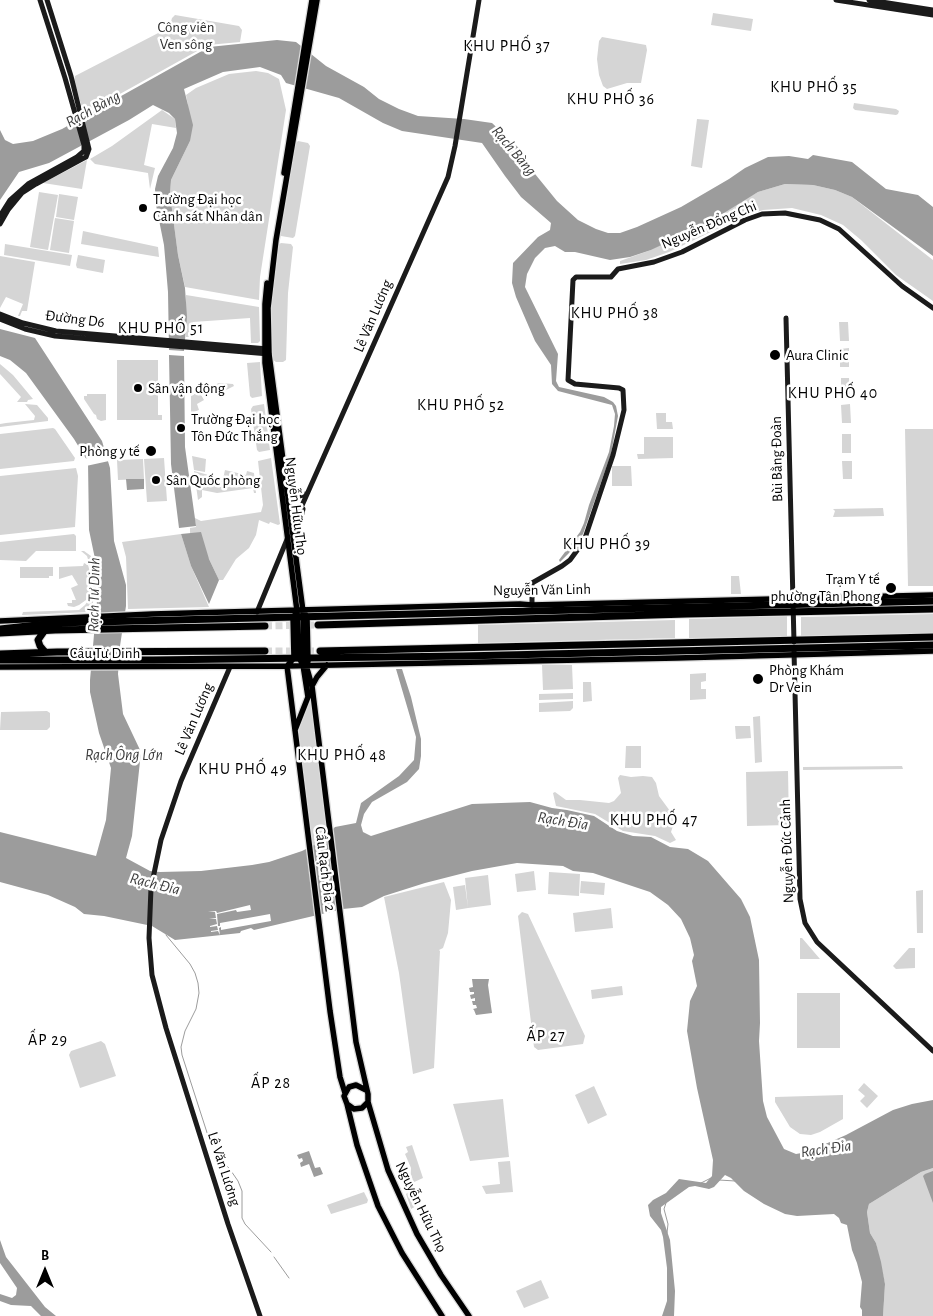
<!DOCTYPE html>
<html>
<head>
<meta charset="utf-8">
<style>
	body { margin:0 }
	#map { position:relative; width:933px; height:1316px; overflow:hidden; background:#fff; font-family:"Alegreya Sans",sans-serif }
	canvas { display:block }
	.north { position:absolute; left:20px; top:1246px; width:50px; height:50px; -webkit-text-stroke:4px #fff; paint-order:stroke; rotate:0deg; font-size:14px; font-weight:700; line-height:20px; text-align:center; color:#000 }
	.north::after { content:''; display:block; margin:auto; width:18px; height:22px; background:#000; clip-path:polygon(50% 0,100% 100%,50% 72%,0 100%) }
</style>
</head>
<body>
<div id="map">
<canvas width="933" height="1316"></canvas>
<div class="north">B</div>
</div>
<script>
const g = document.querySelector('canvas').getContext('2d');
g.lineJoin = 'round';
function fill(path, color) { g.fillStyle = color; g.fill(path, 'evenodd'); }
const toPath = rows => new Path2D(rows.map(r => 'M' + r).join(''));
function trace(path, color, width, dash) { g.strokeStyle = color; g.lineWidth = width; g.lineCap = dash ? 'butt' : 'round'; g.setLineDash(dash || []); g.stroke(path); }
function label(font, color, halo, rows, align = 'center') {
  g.font = font + ' "Alegreya Sans",sans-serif'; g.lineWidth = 5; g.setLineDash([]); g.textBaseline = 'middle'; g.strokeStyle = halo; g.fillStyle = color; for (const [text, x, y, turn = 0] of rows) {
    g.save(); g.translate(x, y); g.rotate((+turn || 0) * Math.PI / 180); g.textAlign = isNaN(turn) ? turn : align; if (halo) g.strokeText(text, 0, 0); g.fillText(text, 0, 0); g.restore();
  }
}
fill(toPath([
	[713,13,753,19,751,31,711,25],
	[175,15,239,26,242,30,240,42,208,45,84,114,74,81,75,76,166,29,170,25,172,18],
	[602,37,646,45,647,50,641,83,627,83,607,89,603,86,599,75,597,59,599,41],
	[256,71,268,73,279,79,286,110,260,277,259,300,185,287,178,255,170,194,171,180,190,141,188,105,186,95,196,88,229,74],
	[854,103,896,109,899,111,898,114,896,115,855,110,853,108],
	[162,110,175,119,176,128,152,124,144,165,155,168,150,189,148,173,95,164,90,159,112,146],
	[697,119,709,120,702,168,691,166],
	[298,141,308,143,310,146,295,236,293,238,281,236,280,234,296,143],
	[87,160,82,189,43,183],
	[785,184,813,185,835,190,852,197,933,260,933,301,896,275,861,240,843,225,821,215,792,208,763,210,744,216,669,252,646,260,620,264,620,261,651,250,758,192],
	[39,192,58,195,48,250,30,247],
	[59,194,78,197,74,220,56,217],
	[55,218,74,221,69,253,50,250],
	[83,231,158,247,159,257,81,244],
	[281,243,291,244,293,247,288,293,286,360,283,362,276,362,272,359,271,331,272,286,278,245],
	[5,244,72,255,70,266,4,255],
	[78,255,105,260,103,273,77,268,76,265],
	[0,256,35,262,27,311,22,311,20,316,18,316,23,304,6,297,0,308],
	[186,295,259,307,260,341,258,343,251,343,250,318,193,322,191,325,192,337,186,337],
	[839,322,848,322,849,341,840,341],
	[849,348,849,367,840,367,840,349],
	[117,360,158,360,158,415,162,415,162,420,117,420],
	[260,362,262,396,252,398,250,396,247,363],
	[0,364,13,375,33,399,28,400,27,402,17,402,21,397,0,374],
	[841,378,849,378,850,397,841,397],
	[219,383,233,384,234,386,216,395,212,388,205,391,204,389],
	[204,389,200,393,204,400,197,404,199,410,191,413,191,396],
	[87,394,106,394,106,420,101,421,97,419,96,415,94,414,84,399,84,396,87,396],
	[25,404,37,405,48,418,48,421,0,427,0,424,6,423,34,420,35,416],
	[264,404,270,450,259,452,257,450,251,409,253,406],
	[850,404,851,423,842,423,841,405],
	[656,413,666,413,666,422,672,422,673,429,657,429],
	[53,428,55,429,75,458,74,461,0,469,0,434],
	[905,429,933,429,933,586,908,586],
	[842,434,851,434,851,453,842,453],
	[644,437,673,437,673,458,638,459,637,454,644,454],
	[192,456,206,459,205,472,194,470],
	[164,458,167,501,147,502,144,459],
	[271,458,280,524,278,525,270,522,269,524,259,520,256,535,249,548,236,559,223,580,219,580,209,559,190,533,190,528,196,527,194,514,195,518,201,521,261,512,263,505,258,461],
	[143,459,144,479,118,480,117,460],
	[842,461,852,461,852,479,843,479],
	[612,466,631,466,632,486,612,486],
	[76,468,78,476,75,527,0,535,0,476],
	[225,470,246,475,247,471,254,473,256,493,254,493,253,488,217,493,202,490,202,497,198,500,194,471,223,479],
	[883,508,884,516,833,517,835,511,833,509],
	[74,534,76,536,76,551,36,551,26,561,0,560,0,542],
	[181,534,191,566,209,607,128,609,126,557,122,542],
	[81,551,84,551,91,556,95,570,96,588,91,612,22,615,23,612,79,610,85,605,92,595,93,576,87,556],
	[84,563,88,565,90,572,89,593,86,600,79,605,74,607,68,606,67,603,72,603,72,600,76,600,71,588,78,585,72,575,59,579,59,567,83,566],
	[20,567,53,567,53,576,49,576,49,578,20,578],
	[731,576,739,576,741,594,731,594],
	[933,614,933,633,801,636,801,617],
	[787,616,787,637,689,638,689,619],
	[675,620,675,638,478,643,478,625],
	[542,665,572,665,573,689,543,690],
	[706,673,706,681,701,682,701,689,706,689,706,699,690,700,690,674],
	[583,682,591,682,592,701,583,702],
	[573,693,573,699,539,700,539,694],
	[573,701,573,708,570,711,539,712,539,703],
	[308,703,311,704,327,835,320,842,313,846,298,731],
	[47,711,50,713,50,727,47,730,0,730,1,712],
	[760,716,762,762,755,763,753,717],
	[735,726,750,726,751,738,736,739],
	[626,746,641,746,641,768,625,768],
	[902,766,903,769,803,770,803,767],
	[788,771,789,825,747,826,746,772],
	[620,775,631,777,643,776,652,777,656,783,659,796,670,811,674,823,671,832,676,840,670,843,655,836,623,831,595,814,556,806,553,793,555,792,566,800,580,800,609,803,614,801,621,793,618,778],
	[534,871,536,890,517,892,515,874],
	[549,872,580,874,579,896,548,894],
	[488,875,491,905,468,908,465,878],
	[581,881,605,883,604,895,580,893],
	[444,882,451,900,448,933,443,948,439,950,440,951,434,1068,413,1074,399,973,384,897],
	[465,885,468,908,456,910,453,887],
	[923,890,923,933,917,933,916,891],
	[611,908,613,928,575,932,573,913],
	[522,912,528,914,585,1036,583,1044,538,1050,534,1047,518,916],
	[800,938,802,938,820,959,800,959],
	[909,948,915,948,915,968,896,969,893,966],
	[622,986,623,995,592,999,591,990],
	[797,993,840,993,840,1048,797,1048],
	[101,1041,105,1044,116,1076,80,1088,69,1055,71,1051],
	[864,1083,878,1096,867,1108,860,1101,865,1096,858,1090],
	[594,1086,607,1115,588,1124,575,1095],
	[843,1095,843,1119,820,1132,811,1135,800,1134,790,1127,775,1102,775,1097],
	[503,1099,509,1157,470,1161,453,1104],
	[412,1145,423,1178,412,1183,420,1204,411,1209,406,1194,410,1191,411,1168,405,1154,408,1152,406,1147],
	[510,1161,513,1192,486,1194,482,1186,500,1184,498,1162],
	[933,1168,933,1316,883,1316,885,1284,876,1243,870,1233,867,1212,869,1204,921,1172],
	[364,1192,368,1200,367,1203,331,1214,327,1205],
	[541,1280,549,1298,524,1308,516,1291]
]), '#d5d5d5');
fill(toPath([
	[277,40,296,42,326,66,364,87,379,99,399,109,418,116,464,119,492,123,522,151,531,169,557,201,578,220,596,229,608,233,620,233,637,227,681,207,729,179,745,168,768,157,789,156,808,159,813,155,852,162,886,189,918,195,933,207,933,256,852,197,835,190,813,185,785,184,758,192,719,216,676,238,651,250,630,257,610,260,575,252,565,252,555,246,545,248,535,258,527,274,525,287,558,354,556,381,559,387,604,397,613,402,616,406,618,416,611,454,583,534,569,553,560,562,559,560,580,532,584,523,589,505,609,452,614,426,615,414,612,405,558,391,552,384,551,365,535,341,516,297,512,283,513,263,538,237,550,230,551,223,521,197,505,176,482,143,402,131,383,123,339,98,286,83,281,75,260,67,223,72,184,89,193,125,190,141,171,180,170,194,178,255,185,288,187,317,184,351,169,350,168,292,164,245,156,205,155,189,158,176,173,148,177,133,175,119,169,113,153,105,129,120,49,163,19,172,0,200,0,130,5,140,13,144,33,141,62,129,209,47],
	[0,329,35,338,102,441,110,468,114,541,126,585,126,606,120,646,118,674,123,714,141,752,132,836,126,858,150,871,160,872,201,871,252,865,269,862,302,851,320,842,335,827,356,823,361,803,399,776,414,760,416,737,396,669,402,669,411,697,421,739,421,756,419,769,407,782,372,802,364,814,361,825,363,832,371,836,472,804,530,802,552,808,567,810,594,816,617,831,633,836,651,837,670,847,688,849,708,861,741,899,750,917,759,960,760,1023,759,1041,763,1101,767,1117,784,1149,796,1154,807,1152,846,1135,893,1110,912,1104,933,1100,933,1168,921,1172,869,1204,867,1212,870,1233,876,1243,881,1262,885,1284,883,1316,862,1316,862,1310,860,1307,862,1282,857,1263,852,1250,847,1225,841,1223,839,1218,834,1214,797,1216,785,1214,764,1204,744,1191,731,1178,725,1175,714,1187,709,1189,695,1186,689,1187,661,1207,661,1213,670,1240,675,1291,674,1316,662,1316,667,1301,667,1268,663,1237,661,1230,650,1216,648,1205,653,1200,666,1193,679,1179,706,1183,712,1176,713,1160,697,1088,687,1031,690,1001,697,986,692,961,694,955,690,938,681,919,668,905,650,892,593,873,573,871,563,866,517,863,472,871,425,883,384,896,362,907,343,909,254,930,251,928,241,931,240,933,175,940,152,926,104,916,84,914,75,907,48,895,0,882,0,832,96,856,106,820,111,768,99,733,90,692,90,680,99,578,89,530,88,462,74,439,26,373,10,360,0,356],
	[169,355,184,356,185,447,196,526,179,528,171,464],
	[126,479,144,479,144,489,127,490],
	[201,532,209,559,219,580,209,604,191,566,181,534],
	[472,979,489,979,488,985,492,1013,476,1015,474,1010,473,1009,477,1008,476,1005,473,1005,472,1001,475,1001,475,998,471,999,470,995,474,994,474,992,470,992,469,988,473,987],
	[309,1151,315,1168,320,1167,323,1174,314,1177,309,1164,301,1167,300,1163,303,1161,302,1158,299,1159,297,1155],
	[933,1171,933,1203,923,1176,925,1174],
	[0,1240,6,1257,45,1307,56,1316,41,1316,31,1306,11,1305,0,1301,0,1294,12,1298,16,1295,17,1288,0,1263]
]), '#9c9c9c');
fill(toPath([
	[107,454,109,461,86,466,83,459],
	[250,905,251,910,237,912,236,910,217,914,218,926,220,926,220,923,270,914,271,921,221,930,221,927,219,928,220,935,218,931,211,932,211,931,218,930,217,926,210,927,210,926,217,924,216,919,209,919,216,918,215,912,208,912,216,911,217,913]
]), '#fff');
trace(toPath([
	[166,935,190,964,195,973,198,983,199,993,196,1009,185,1031,181,1047,182,1055,211,1145],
	[216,1156,229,1168,238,1181,242,1191,242,1218,245,1224,271,1252],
	[719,1180,735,1181],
	[701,1183,711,1178],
	[666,1203,664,1209,668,1224,667,1233],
	[274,1257,289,1278]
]), '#9c9c9c', 1);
trace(toPath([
	[265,626,318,625],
	[265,651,320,651]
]), '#d9d9d9', 7, [7, 3.5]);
const primary = toPath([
	[317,0,276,240,268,308,269,354,303,611,304,658,312,686,356,1042,368,1094,368,1102,362,1108,354,1109,347,1104,344,1096,349,1087,356,1085,366,1090],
	[284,173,312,0],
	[267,283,265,304,265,363,297,611,299,658,303,665,308,697,295,730],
	[305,614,307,617,308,661],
	[295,615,293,617,294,658,287,666,330,1011,340,1077,345,1093],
	[0,621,152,614,520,604,532,605,933,595],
	[0,667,287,666,677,658,933,651],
	[312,686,317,677,327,665],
	[368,1102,388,1170,417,1234,441,1275,469,1316],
	[347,1104,357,1145,378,1206,402,1253,442,1316]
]);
const highway = toPath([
	[318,625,687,614,933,609],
	[0,629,55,623,933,601],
	[0,633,55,630,265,626],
	[320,651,933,637],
	[45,652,40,646,38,640,45,630],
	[0,654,57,652,265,651],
	[0,660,153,660,463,656,933,645]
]);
trace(primary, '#dbdbdb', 8);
trace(highway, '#dbdbdb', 9);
trace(toPath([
	[836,0,933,15],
	[869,0,933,10],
	[0,216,10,200,28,184,77,157,84,151,84,145,65,78,40,0],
	[0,224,8,210,22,193,36,184,82,159,86,157,89,149,71,76,47,0],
	[0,314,23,323,56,331,268,349],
	[786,318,794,642],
	[0,319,25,329,55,336,269,354],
	[287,491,296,497,306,494],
	[292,528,448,177,455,146,479,0],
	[295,544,303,509],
	[532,605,532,583,562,566,570,560,584,541,613,455,624,410,623,390,619,388,575,384,568,380,573,280,576,277,611,277,618,269,654,262,682,252,745,220,762,214,785,213,820,220,839,229,902,286,933,308],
	[257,612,288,537],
	[794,651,800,899,805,923,817,942,933,1051],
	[230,667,181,781,161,840,151,888,149,938,152,975,166,1028,228,1224,260,1316]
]), '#1b1b1b', 5);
trace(primary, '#000', 5.5);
trace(highway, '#000', 7);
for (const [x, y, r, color] of [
	[143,208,5,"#000"],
	[775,355,6,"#000"],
	[138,388,5,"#000"],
	[181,428,5,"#000"],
	[151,451,6,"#000"],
	[156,480,5,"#000"],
	[891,588,6,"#000"],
	[758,679,6,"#000"]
]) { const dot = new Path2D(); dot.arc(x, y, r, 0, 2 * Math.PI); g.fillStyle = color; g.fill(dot); trace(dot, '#fff', 2); }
label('15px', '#2c2c2c', '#fff', [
	["Công viên",186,27],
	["Ven sông",186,44]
]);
label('15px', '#000', '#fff', [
	["Trường Đại học",153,199],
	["Cảnh sát Nhân dân",153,216],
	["Aura Clinic",786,355],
	["Sân vận động",148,388],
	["Trường Đại học",191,419],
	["Tôn Đức Thắng",191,436],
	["Phòng y tế",140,451,"right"],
	["Sân Quốc phòng",166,480],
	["Trạm Y tế",880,579,"right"],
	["phường Tân Phong",880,596,"right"],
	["Phòng Khám",769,670],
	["Dr Vein",769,687]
], 'left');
label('15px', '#000', '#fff', [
	["Nguyễn Đổng Chi",709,225,-23],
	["Lê Văn Lương",373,316,-67],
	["Đường D6",75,319,7],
	["Bùi Bằng Đoàn",777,459,-91],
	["Nguyễn Hữu Thọ",296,506,83],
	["Nguyễn Văn Linh",542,590,-1],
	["Cầu Tư Dinh",105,653],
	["Lê Văn Lương",194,719,-67],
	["Nguyễn Đức Cảnh",787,851,-92],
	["Cầu Rạch Đỉa 2",325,869,83],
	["Lê Văn Lương",224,1169,72],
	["Nguyễn Hữu Thọ",421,1207,64]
]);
g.letterSpacing = '1px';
label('16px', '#000', '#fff', [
	["KHU PHỐ 37",507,46],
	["KHU PHỐ 35",814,87],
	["KHU PHỐ 36",611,99],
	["KHU PHỐ 38",615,313],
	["KHU PHỐ 51",161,328],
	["KHU PHỐ 40",833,393],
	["KHU PHỐ 52",461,405],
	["KHU PHỐ 39",607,544],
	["KHU PHỐ 48",342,755],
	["KHU PHỐ 49",243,769],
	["KHU PHỐ 47",654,820],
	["ẤP 27",546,1036],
	["ẤP 29",48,1040],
	["ẤP 28",271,1083]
]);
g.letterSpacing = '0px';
label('italic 16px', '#3d3d3d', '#fff', [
	["Rạch Bàng",93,109,-29],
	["Rạch Bàng",514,151,50],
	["Rạch Tư Dinh",94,595,-89],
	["Rạch Ông Lớn",124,755],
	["Rạch Đỉa",563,821,9],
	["Rạch Đỉa",155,884,14],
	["Rạch Đỉa",826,1149,-8]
]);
</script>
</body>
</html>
